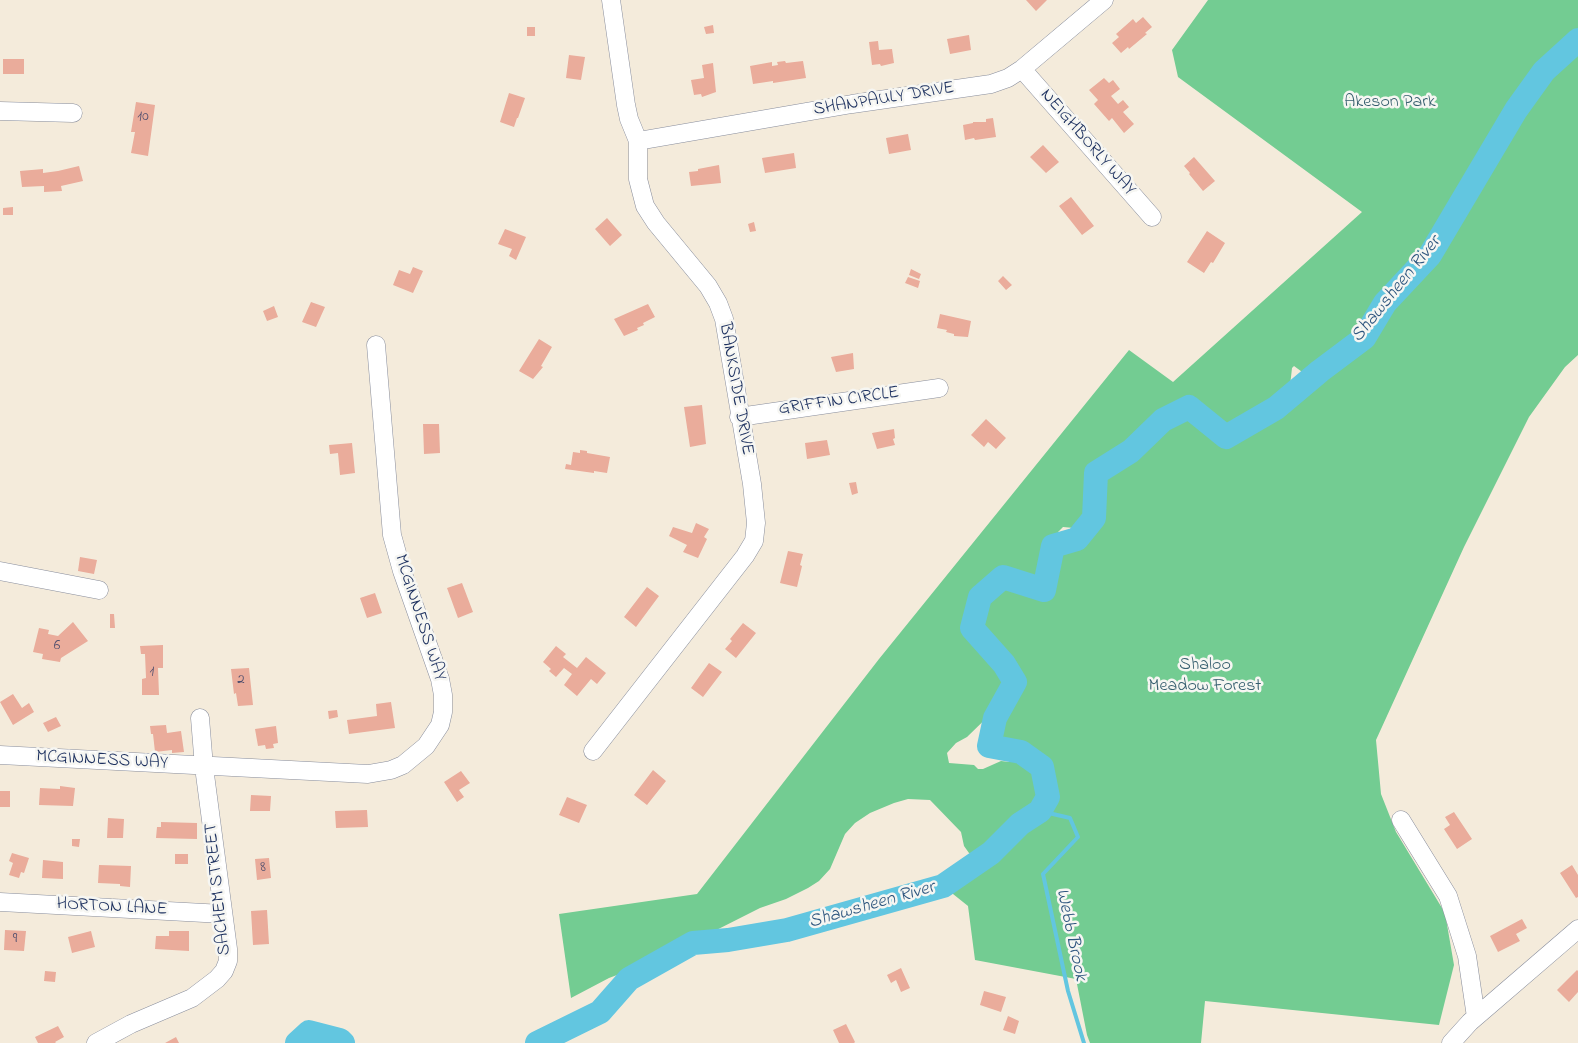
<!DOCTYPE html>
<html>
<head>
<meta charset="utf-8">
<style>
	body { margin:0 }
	canvas { display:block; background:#f4ebdb }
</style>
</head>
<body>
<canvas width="1578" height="1043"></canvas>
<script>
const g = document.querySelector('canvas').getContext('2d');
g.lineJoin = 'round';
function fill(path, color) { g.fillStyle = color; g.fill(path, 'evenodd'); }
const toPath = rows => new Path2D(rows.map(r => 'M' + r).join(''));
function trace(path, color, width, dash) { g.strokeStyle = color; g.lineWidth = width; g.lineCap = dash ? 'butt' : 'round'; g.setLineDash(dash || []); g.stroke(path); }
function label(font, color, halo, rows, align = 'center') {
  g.font = font + ' "Indie Flower",sans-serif'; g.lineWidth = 5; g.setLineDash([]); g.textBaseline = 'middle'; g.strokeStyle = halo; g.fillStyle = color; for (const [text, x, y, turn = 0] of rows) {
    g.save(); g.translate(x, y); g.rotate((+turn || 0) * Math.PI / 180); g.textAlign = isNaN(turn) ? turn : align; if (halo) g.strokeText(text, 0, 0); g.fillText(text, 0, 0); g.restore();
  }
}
fill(toPath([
	[1208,0,1578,0,1578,355,1565,367,1529,417,1464,547,1376,740,1381,794,1396,832,1445,913,1454,965,1439,1025,1205,1001,1201,1043,1090,1043,1087,1035,1076,979,975,960,968,906,943,886,991,853,1020,824,1040,811,1048,797,1042,767,1021,752,989,746,995,718,1004,701,967,737,956,743,947,753,949,763,974,765,978,769,983,769,1001,761,1009,762,1028,759,1033,763,1044,793,1043,800,1031,813,1007,824,992,845,976,854,969,853,964,846,961,832,930,800,908,799,894,803,870,813,855,823,845,834,830,869,819,881,808,888,786,899,760,908,657,960,609,978,571,998,559,914,697,894,879,659,1129,350,1173,382,1362,212,1178,77,1172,50],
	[1538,79,1516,110,1479,172,1487,141,1499,120,1513,107],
	[1453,215,1430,255,1411,274],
	[1294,366,1309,377,1312,377,1274,409,1273,407,1289,395,1292,368],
	[1210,423,1226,425,1235,432,1227,437],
	[1063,527,1074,528,1080,534,1077,539,1053,546,1050,559,1048,550,1059,538,1058,532],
	[1016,579,1045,582,1044,590,1011,580],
	[979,598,980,599,972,628,970,614,975,602],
	[972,629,1003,663,995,660,982,650,978,646]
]), '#73cc92');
trace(toPath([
	[1040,811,1070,818,1078,837,1043,874,1068,991,1084,1043]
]), '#62c6e0', 4);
trace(toPath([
	[297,1043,309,1032,340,1040,343,1043],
	[537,1043,600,1012,629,979,693,943,728,940,787,930,943,886,991,853,1020,824,1040,811,1048,797,1042,767,1021,752,989,746,995,718,1015,682,1004,664,972,628,980,597,1003,577,1044,590,1053,546,1077,539,1094,518,1096,473,1131,451,1163,420,1189,407,1226,437,1276,408,1320,371,1364,338,1385,303,1430,255,1516,110,1544,71,1578,40]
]), '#62c6e0', 24);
fill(toPath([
	[1026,0,1047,0,1036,11],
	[1143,17,1152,27,1145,33,1147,34,1129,49,1128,47,1121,53,1112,43,1119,37,1116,34,1133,19,1136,23],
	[713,25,714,33,706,34,704,27],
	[527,27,535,27,535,36,527,36],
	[969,35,971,50,950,54,947,39],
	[878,41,879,50,892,49,894,63,881,66,880,64,872,65,869,42],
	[569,55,585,57,581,80,566,78],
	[3,59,24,59,24,74,3,74],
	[785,61,786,63,803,61,806,78,773,83,773,81,753,84,750,66,772,62,772,66,778,65,777,62],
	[713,63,716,92,702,97,701,94,694,95,691,80,704,78,702,65],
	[1104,78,1109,83,1113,80,1120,89,1111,96,1118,104,1123,100,1129,107,1123,112,1134,124,1124,133,1112,118,1109,121,1094,104,1098,100,1089,90],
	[509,93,525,98,518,118,517,118,514,127,500,122],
	[136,102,155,105,148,156,131,153,135,132,131,132],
	[993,118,996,137,975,140,974,138,965,140,963,125,973,123,973,122,986,122,986,119],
	[908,134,911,150,889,154,886,138],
	[1043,145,1059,162,1046,173,1030,157],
	[794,153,796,168,765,173,762,158],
	[1194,157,1215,181,1203,191,1189,174,1190,173,1184,166],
	[719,165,721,183,691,186,689,172,698,171,698,169],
	[79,166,83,181,61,186,62,191,44,192,44,186,22,187,20,171,43,169,43,173,58,171],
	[1071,197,1094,226,1082,235,1059,206],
	[13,207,13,215,3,215,3,208],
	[607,218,622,235,610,246,595,229],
	[754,222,756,231,750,232,748,224],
	[505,229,526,237,516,260,509,256,512,249,498,244],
	[1207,231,1225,243,1213,263,1211,262,1204,273,1187,262],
	[413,267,423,271,413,293,393,285,399,270,410,274],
	[911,269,921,274,919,279,909,275],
	[1003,276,1012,285,1006,290,998,281],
	[908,277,920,281,918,288,905,283],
	[311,302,325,307,316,327,302,322],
	[648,304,655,317,643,323,644,325,637,328,638,330,624,336,614,319],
	[274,306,278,317,267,321,263,311],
	[940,314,971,321,968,337,954,336,954,334,946,332,947,330,937,328],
	[539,339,552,347,541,366,543,367,533,379,519,371],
	[853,353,854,369,836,372,831,357],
	[702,405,706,444,690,447,684,407],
	[986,419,1006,438,996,449,988,442,984,447,971,435],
	[423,424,439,424,440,453,424,454],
	[894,429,895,438,893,439,895,445,877,449,872,433],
	[827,440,830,455,807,459,805,443],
	[352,443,355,473,340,475,338,453,330,454,329,445],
	[580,450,587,451,587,453,610,457,607,473,594,471,594,473,565,469,566,464,571,465,573,452,580,453],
	[856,482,858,493,852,495,849,483],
	[696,523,709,529,704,537,707,539,698,558,683,552,687,545,669,536,673,527,692,533],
	[788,551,803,554,800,565,802,566,797,587,780,583],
	[80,557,97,560,94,574,78,571],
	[462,583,473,612,458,618,447,588],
	[647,587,659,596,636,627,624,617],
	[375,593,382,613,367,618,360,598],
	[110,614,114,614,115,628,110,628],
	[73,622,88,641,61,658,60,662,42,659,43,654,33,652,39,628,49,630,48,634,58,636],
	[743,623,756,633,736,658,725,649,732,641,730,639],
	[163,645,163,668,158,668,159,695,142,695,142,679,146,678,145,654,141,654,140,646],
	[556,646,566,654,563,657,577,668,586,657,606,673,597,684,591,679,577,696,564,685,572,674,564,668,556,677,549,671,551,669,543,662],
	[709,663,722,672,703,697,691,688],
	[249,668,253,705,238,706,236,693,234,694,231,669],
	[13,694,22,708,29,703,34,712,13,725,0,702],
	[391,702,395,728,349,734,347,720,377,716,376,704],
	[337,710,338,717,329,719,328,711],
	[56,717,61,726,48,732,43,723],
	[166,725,167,733,181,731,184,752,172,753,172,750,155,752,153,734,151,734,150,726],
	[276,726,278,743,273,744,274,748,266,749,265,745,258,746,255,729],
	[653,770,666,781,647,805,634,795],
	[461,771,470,783,459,790,464,797,457,802,444,782],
	[60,786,75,788,73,806,39,805,40,788,60,789],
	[0,791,10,791,10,807,0,807],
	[251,795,271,796,270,811,250,811],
	[567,797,587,805,579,823,559,815],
	[367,810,368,827,336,828,335,811],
	[1454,812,1472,839,1457,849,1444,829,1450,825,1445,817],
	[108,818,124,819,123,838,107,838],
	[161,822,197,823,197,839,156,838,157,827,161,827],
	[72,839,80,839,79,847,72,846],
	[12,853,29,858,24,873,21,872,19,878,9,875,13,863,9,861],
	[175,854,188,854,188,864,175,864],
	[269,858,271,878,257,880,255,859],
	[43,860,63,862,63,879,42,878],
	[99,865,131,866,130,887,120,886,120,884,98,883],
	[1572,865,1578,875,1578,897,1576,898,1560,873],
	[267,910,269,944,253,945,251,911],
	[1522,919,1527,928,1516,934,1520,941,1498,952,1490,936],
	[5,930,26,931,24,951,4,950],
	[91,931,95,947,72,953,68,937],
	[169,931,189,931,189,951,155,949,156,936,169,936],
	[901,968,910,988,901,992,896,980,891,983,887,975],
	[1577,970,1578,971,1578,992,1569,1002,1557,990],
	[45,971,56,972,55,982,44,981],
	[984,991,1006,997,1001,1012,980,1005],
	[1008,1016,1019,1021,1015,1034,1003,1030],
	[846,1024,855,1042,854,1043,839,1043,833,1030],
	[58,1026,64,1037,55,1042,56,1043,38,1043,35,1037],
	[176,1037,179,1043,165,1043]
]), '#eaac9b');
const minor = toPath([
	[1022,69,1152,217],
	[0,111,73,113],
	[638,141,852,104,991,84,1008,78,1022,69,1104,0],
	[739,417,939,388],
	[0,571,99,590],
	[593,751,745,556,754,541,756,523,752,484,724,319,718,303,708,286,656,223,645,206,638,179,638,141,629,119,626,105,611,0],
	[0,755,368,774,391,770,403,765,426,746,440,725,443,712,443,695,440,679,402,571,392,535,376,345],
	[1401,820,1448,896,1467,956,1476,1017],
	[0,902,223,914],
	[96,1043,131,1024,192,998,217,979,224,971,228,961,228,949,204,767,200,718],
	[1451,1043,1470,1022,1578,929]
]);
trace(minor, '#888d9c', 19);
trace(minor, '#fff', 18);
label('15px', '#4f4e6d', null, [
	["10",143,118],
	["6",57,647],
	["1",152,673],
	["2",241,681],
	["8",263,869],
	["9",15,940]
]);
label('18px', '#1b2f5e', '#f6f6f2', [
	["SHANPAULY DRIVE",884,100,-9],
	["NEIGHBORLY WAY",1087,143,49],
	["BANKSIDE DRIVE",735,389,80],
	["GRIFFIN CIRCLE",839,402,-8],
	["MCGINNESS WAY",419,618,72],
	["MCGINNESS WAY",102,761,3],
	["SACHEM STREET",219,889,-96],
	["HORTON LANE",112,908,3]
]);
label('18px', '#355e6e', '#f6f6f2', [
	["Akeson Park",1390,103],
	["Shaloo",1205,666],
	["Meadow Forest",1205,687]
]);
label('italic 19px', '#2d557e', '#f6f6f2', [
	["Shawsheen River",1397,290,-51],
	["Shawsheen River",872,906,-16],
	["Webb Brook",1070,935,78]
]);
</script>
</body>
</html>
